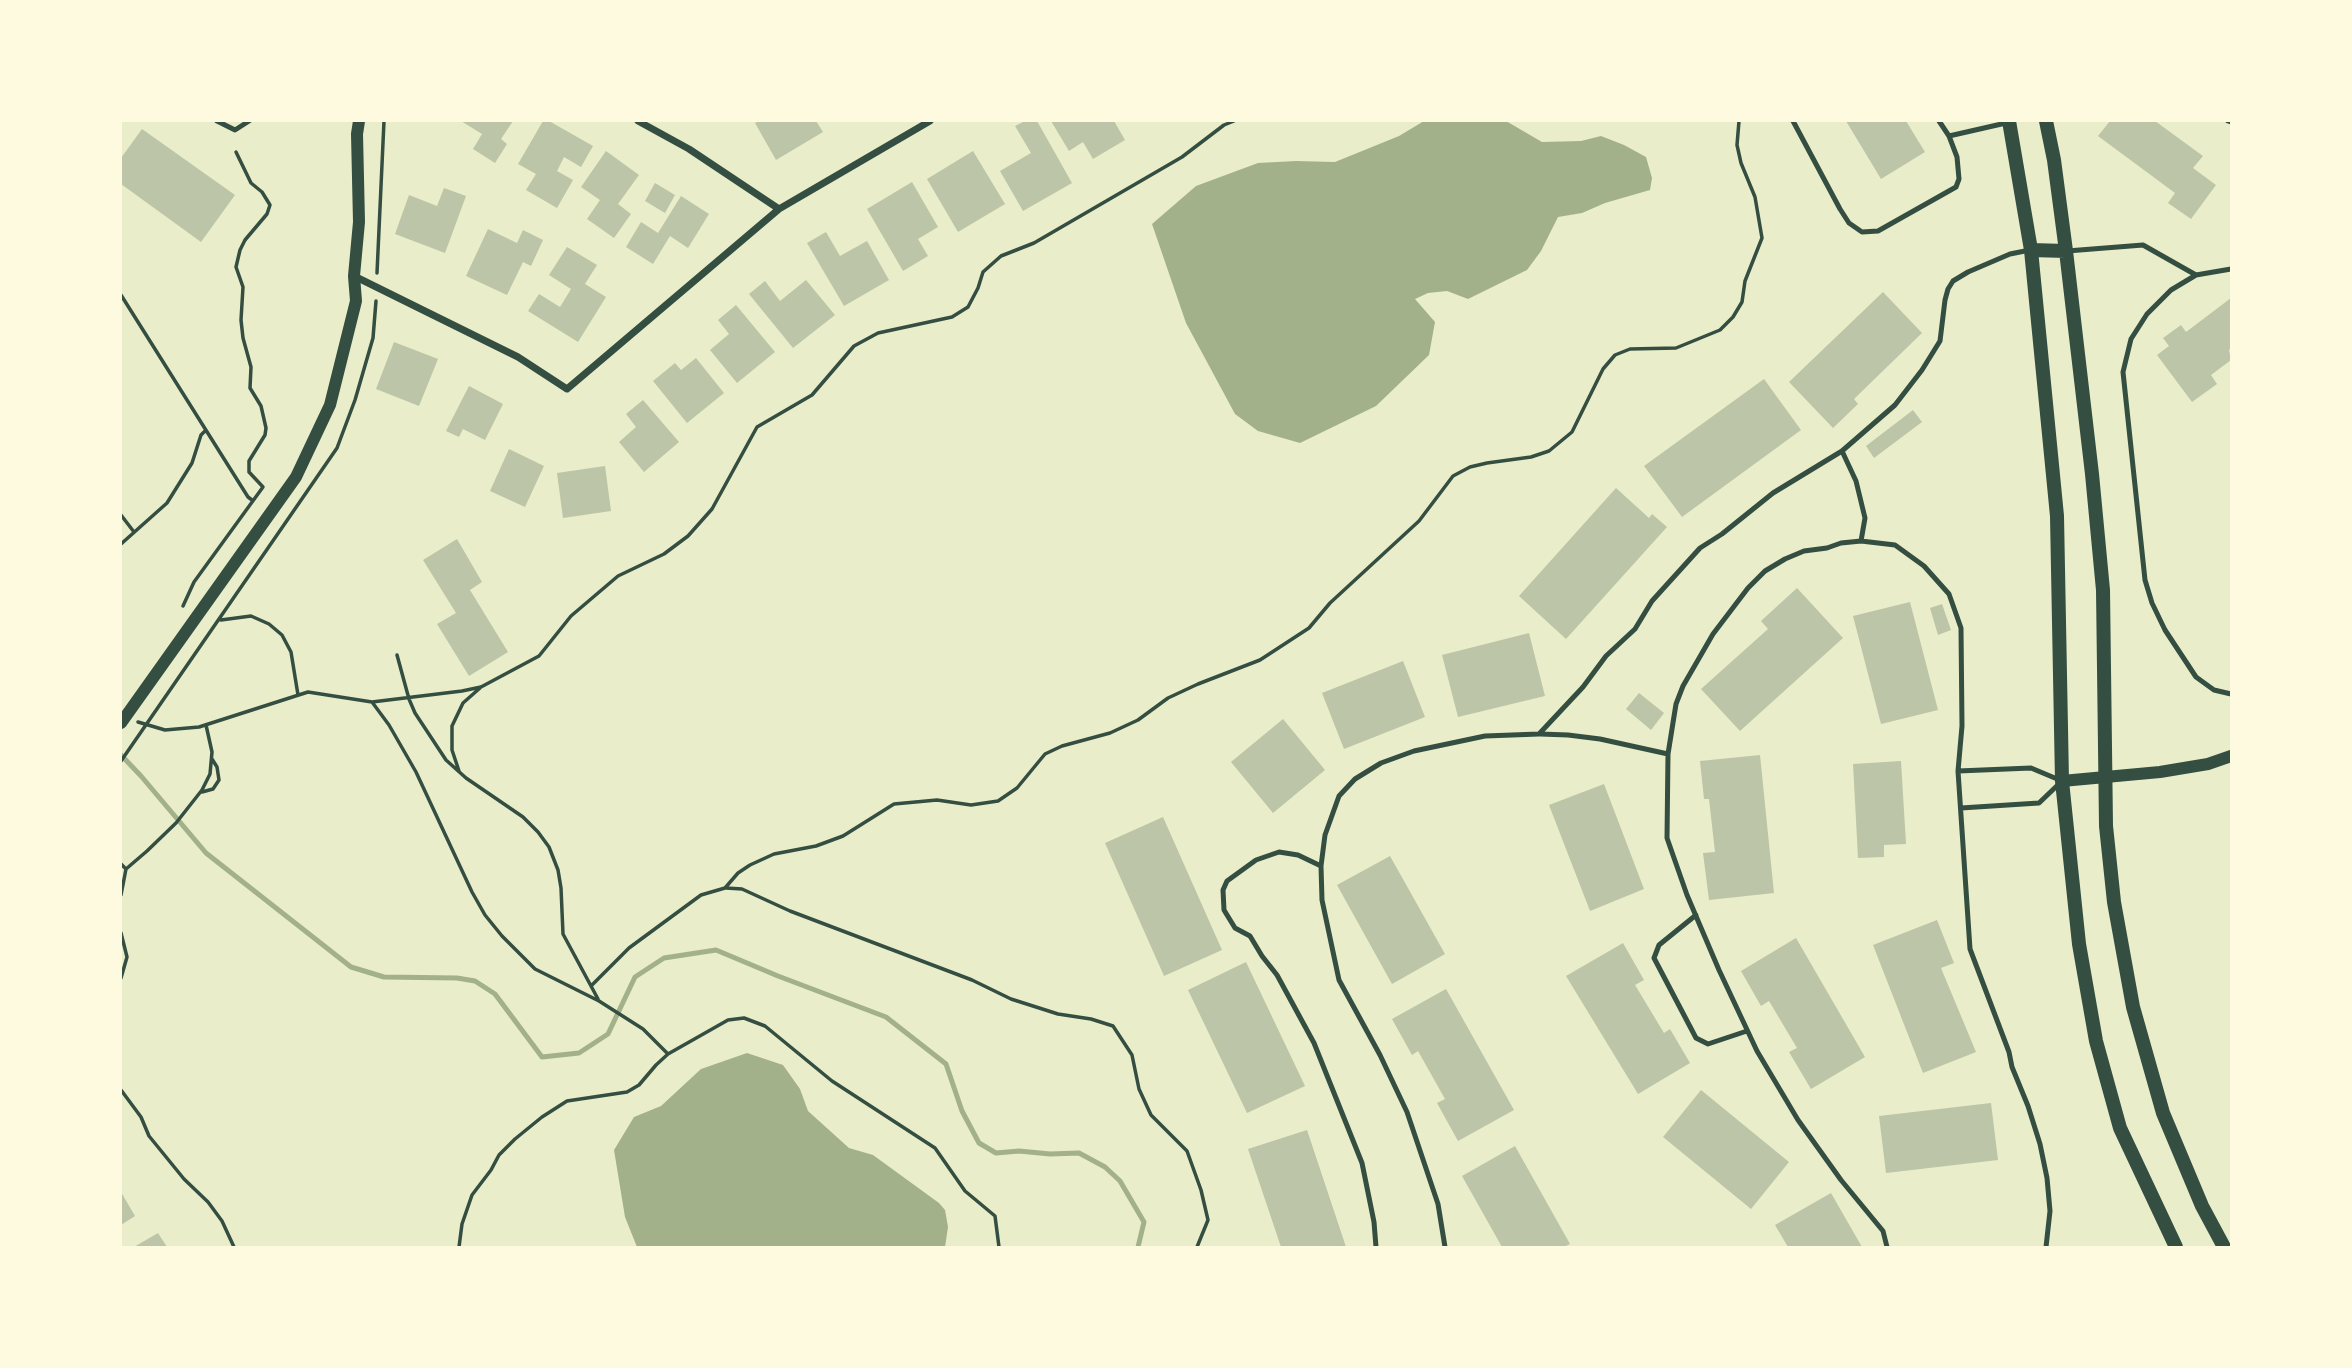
<!DOCTYPE html>
<html>
<head>
<meta charset="utf-8">
<style>
	body { margin:0 }
	#map { position:relative; width:2352px; height:1368px; overflow:hidden; background:#e9edc9; font-family:"Open Sans",sans-serif }
	canvas { display:block }
	.frame { position:absolute; inset:0; border:122px solid #fefae0; pointer-events:none }
</style>
</head>
<body>
<div id="map">
<canvas width="2352" height="1368"></canvas>
<div class="frame"></div>
</div>
<script>
const g = document.querySelector('canvas').getContext('2d');
g.lineJoin = 'round';
function fill(path, color) { g.fillStyle = color; g.fill(path, 'evenodd'); }
const toPath = rows => new Path2D(rows.map(r => 'M' + r).join(''));
function trace(path, color, width, dash) { g.strokeStyle = color; g.lineWidth = width; g.lineCap = dash ? 'butt' : 'round'; g.setLineDash(dash || []); g.stroke(path); }
fill(toPath([
	[1424,121,1506,121,1542,142,1581,141,1601,136,1624,145,1646,157,1652,178,1650,190,1605,203,1582,213,1558,217,1541,251,1527,270,1468,299,1447,291,1428,293,1415,299,1435,322,1429,355,1376,406,1300,443,1258,431,1235,414,1186,323,1152,224,1196,186,1258,163,1296,161,1335,162,1399,136],
	[747,1053,783,1065,800,1089,808,1111,849,1148,873,1155,939,1203,945,1210,948,1227,945,1247,637,1247,625,1217,614,1150,634,1117,661,1106,701,1069]
]), '#a3b18a');
trace(toPath([
	[121,755,141,776,206,853,351,967,384,977,457,978,475,981,495,994,542,1057,579,1053,608,1034,635,977,664,958,716,950,778,976,886,1017,946,1064,962,1111,979,1143,996,1153,1019,1151,1050,1154,1079,1153,1105,1167,1120,1181,1144,1222,1138,1247]
]), '#a3b18a', 5);
fill(toPath([
	[461,121,513,121,501,139,507,144,495,163,473,149,482,134],
	[543,121,549,121,593,146,581,167,564,157,557,171,573,180,557,208,526,190,536,174,518,164],
	[759,121,816,121,823,132,776,160,755,123],
	[1025,121,1037,121,1072,183,1023,211,1000,171,1031,153,1015,126],
	[1051,121,1114,121,1125,140,1093,159,1083,142,1069,151],
	[1846,121,1906,121,1925,152,1881,179],
	[2110,121,2155,121,2203,156,2193,168,2216,185,2191,219,2168,203,2175,193,2098,136],
	[142,129,235,195,201,242,121,184,121,158],
	[606,151,639,175,618,204,631,214,614,238,587,219,600,200,581,187],
	[973,151,1005,204,958,232,927,179],
	[912,182,938,227,918,239,928,256,903,271,867,209],
	[655,183,675,195,665,213,645,201],
	[444,188,466,196,445,253,395,234,409,195,437,206],
	[681,196,709,214,688,248,670,236,653,264,626,247,641,222,658,233],
	[488,229,517,243,523,230,543,240,531,266,523,262,507,295,466,276],
	[826,232,840,256,867,241,889,280,844,306,807,243],
	[567,247,597,265,585,284,606,297,578,342,528,311,539,294,560,307,571,289,549,275],
	[806,280,835,315,793,348,749,294,765,281,780,301],
	[1883,292,1922,333,1854,399,1858,404,1833,428,1789,382],
	[2231,298,2231,348,2229,350,2231,360,2211,375,2217,384,2192,402,2157,355,2169,346,2163,338,2181,325,2186,332],
	[736,305,775,352,737,383,710,350,729,334,718,320],
	[394,342,438,359,419,406,376,389],
	[696,358,724,393,687,423,653,381,675,363,681,370],
	[1764,379,1801,430,1682,517,1644,466],
	[469,386,503,404,485,440,463,429,459,437,446,431],
	[643,400,679,442,644,472,619,442,636,427,626,414],
	[1913,410,1922,422,1874,458,1866,446],
	[509,449,544,466,525,507,490,491],
	[605,466,611,511,563,518,557,473],
	[1616,488,1649,518,1652,514,1667,527,1566,639,1519,596],
	[457,539,482,582,470,590,508,652,469,676,437,624,456,613,423,560],
	[1797,588,1843,638,1740,731,1701,689,1768,629,1761,621],
	[1910,602,1938,710,1881,724,1853,616],
	[1942,604,1951,630,1938,635,1930,608],
	[1529,633,1545,696,1458,717,1442,655],
	[1403,661,1425,717,1344,749,1322,693],
	[1639,693,1664,713,1651,730,1626,709],
	[1283,719,1325,770,1273,813,1231,762],
	[1760,755,1774,893,1709,900,1703,853,1715,852,1709,799,1704,799,1700,761],
	[1901,761,1906,844,1884,845,1884,857,1858,858,1853,764],
	[1604,784,1644,889,1590,911,1549,805],
	[1163,817,1222,950,1164,976,1105,843],
	[1390,856,1445,954,1392,984,1337,885],
	[1937,920,1954,963,1941,968,1976,1052,1923,1073,1873,945],
	[1796,938,1865,1057,1811,1089,1789,1052,1797,1048,1769,1001,1761,1006,1741,971],
	[1623,943,1644,980,1635,985,1664,1033,1670,1029,1690,1063,1638,1094,1566,976],
	[1246,962,1305,1086,1247,1113,1188,990],
	[1446,989,1514,1110,1458,1141,1437,1103,1445,1099,1418,1051,1412,1055,1392,1019],
	[1701,1090,1789,1162,1751,1209,1663,1137],
	[1991,1103,1998,1160,1886,1173,1879,1116],
	[1307,1130,1346,1247,1281,1247,1248,1149],
	[1515,1146,1570,1244,1564,1247,1502,1247,1462,1176],
	[121,1192,135,1216,121,1225],
	[1831,1193,1862,1247,1788,1247,1775,1225],
	[158,1233,167,1247,134,1247]
]), '#bcc5a7');
trace(toPath([
	[377,273,384,121],
	[121,295,248,497,252,500],
	[121,515,134,532],
	[121,544,167,503,192,463,201,435,206,430],
	[183,606,194,582,263,487,249,472,249,461,265,435,266,428,261,406,250,388,251,367,243,338,241,320,243,287,236,267,240,250,245,240,267,214,270,205,262,192,251,183,236,152],
	[221,620,251,616,269,624,282,635,291,652,298,695],
	[397,655,409,699,415,713,446,760,466,778,523,817,538,832,549,847,558,870,561,888,563,934,598,999],
	[372,702,389,725,416,772,472,892,485,915,502,936,535,969,599,1001,643,1029,668,1054,728,1020,744,1018,765,1026,832,1081,935,1148,965,1191,995,1216,999,1247],
	[138,722,165,730,199,727,308,692,372,702,462,691,481,687,539,656,571,616,618,576,664,554,688,536,712,509,757,427,812,395,854,346,878,333,952,317,968,307,978,288,983,272,1001,256,1034,243,1182,157,1224,125,1234,121],
	[121,761,337,448,355,400,373,338,376,301],
	[459,771,452,750,452,726,463,703,480,688],
	[202,792,213,789,219,780,217,767,212,759],
	[121,864,126,869,147,851,176,823,202,790,210,774,212,752,206,725],
	[726,888,742,889,790,911,972,980,1011,999,1058,1014,1091,1019,1113,1026,1132,1055,1139,1089,1151,1115,1187,1151,1201,1190,1208,1220,1197,1247],
	[121,895,126,869],
	[121,933,127,957,121,978],
	[591,986,629,948,701,895,725,888,738,873,750,865,774,854,816,846,843,836,894,804,937,800,971,805,998,801,1017,788,1045,754,1062,746,1110,733,1138,720,1168,698,1198,684,1260,660,1309,628,1330,603,1419,521,1453,476,1470,467,1487,463,1531,457,1549,451,1572,432,1603,369,1615,355,1630,349,1676,348,1720,330,1733,317,1742,302,1745,281,1762,238,1755,197,1741,163,1737,145,1739,121],
	[121,1090,141,1117,149,1136,184,1179,208,1202,222,1221,234,1247],
	[459,1247,462,1224,472,1195,491,1170,499,1155,515,1139,542,1117,567,1101,627,1092,639,1085,656,1065,668,1054]
]), '#344e41', 3.5);
trace(toPath([
	[217,121,235,130,249,121],
	[1793,121,1840,209,1849,223,1862,232,1878,231,1956,187,1959,179,1957,157,1949,136],
	[1939,121,1949,136,2006,123],
	[2228,121,2231,122],
	[2067,251,2143,245,2196,275],
	[2231,269,2196,275,2171,290,2147,314,2131,339,2123,372,2145,580,2152,603,2165,630,2196,677,2214,690,2231,694],
	[1842,451,1856,481,1865,518,1861,541],
	[1540,734,1568,735,1600,739,1668,754],
	[1958,771,2031,768,2062,781,2039,803,1961,808],
	[1321,866,1325,835,1339,796,1355,779,1381,763,1414,751,1485,736,1539,734,1583,687,1606,656,1635,629,1652,601,1700,548,1722,534,1773,493,1842,451,1895,405,1922,370,1940,341,1945,300,1948,289,1953,281,1968,272,2010,254,2030,250],
	[1696,915,1659,945,1654,958,1696,1038,1708,1044,1747,1031],
	[1376,1247,1374,1222,1362,1163,1314,1043,1277,975,1262,956,1250,936,1235,928,1224,910,1223,890,1227,881,1256,860,1279,852,1298,855,1321,866,1322,900,1339,980,1380,1055,1407,1112,1438,1204,1445,1247],
	[1887,1247,1883,1231,1841,1180,1798,1120,1757,1051,1719,970,1687,895,1667,838,1668,754,1676,704,1683,686,1713,634,1748,588,1765,571,1785,559,1804,551,1827,548,1841,543,1861,541,1895,545,1924,566,1949,594,1961,628,1962,726,1958,771,1970,949,2009,1052,2012,1067,2028,1106,2040,1144,2047,1178,2050,1211,2046,1247]
]), '#344e41', 5);
trace(toPath([
	[638,121,689,149,779,209],
	[354,276,518,357,567,389,779,209,930,121]
]), '#344e41', 7);
trace(toPath([
	[121,723,296,477,330,405,356,301,354,276,359,222,357,134,359,121],
	[2062,781,2160,772,2208,764,2231,756]
]), '#344e41', 12);
trace(toPath([
	[2009,121,2031,250,2057,516,2062,781,2079,944,2096,1041,2120,1128,2176,1247],
	[2046,121,2054,160,2066,251,2092,474,2103,590,2106,826,2114,902,2133,1007,2163,1113,2202,1206,2224,1247],
	[2031,250,2066,251]
]), '#344e41', 14);
</script>
</body>
</html>
